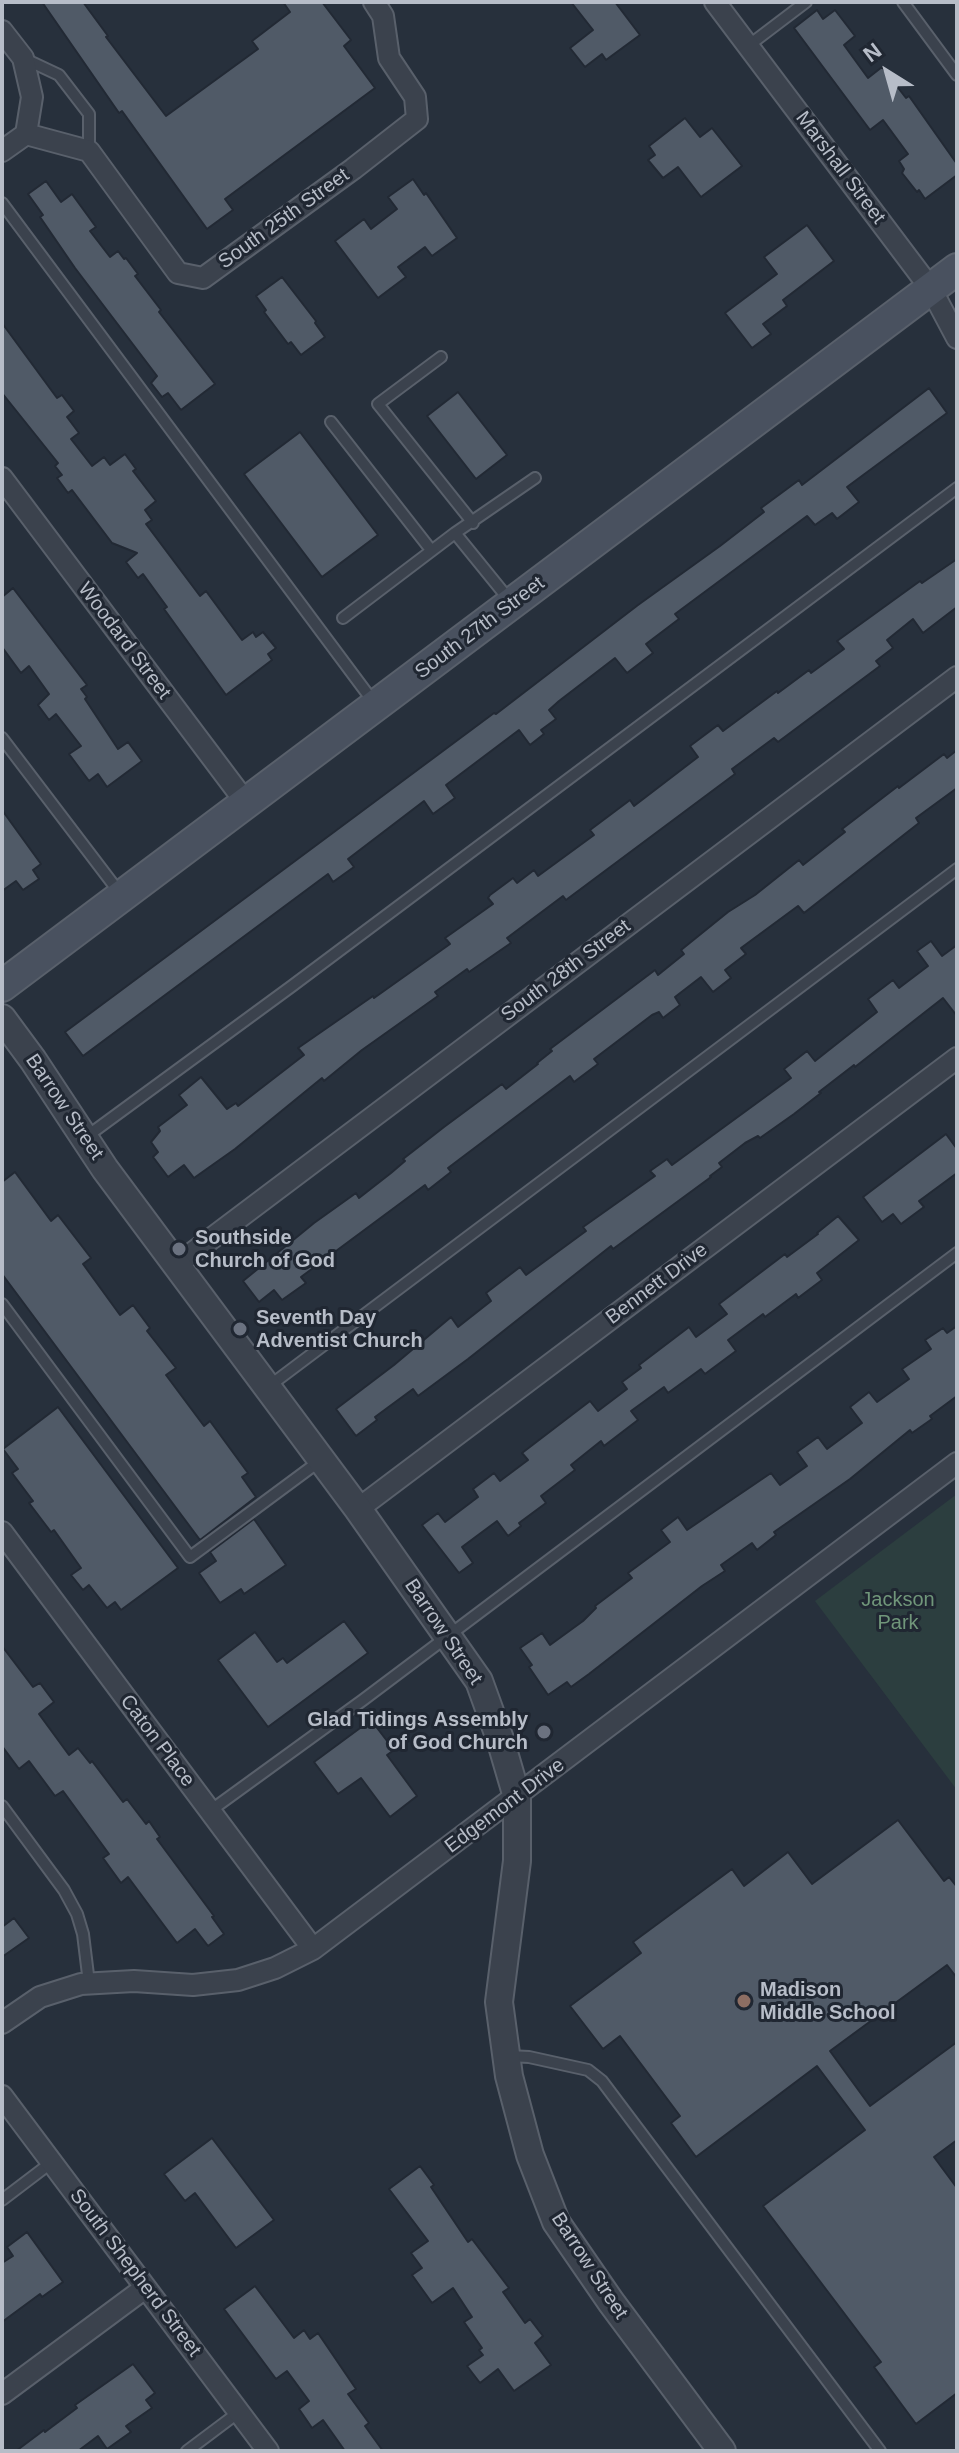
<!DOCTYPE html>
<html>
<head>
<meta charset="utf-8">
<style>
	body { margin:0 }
	#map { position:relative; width:959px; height:2453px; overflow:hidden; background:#27303c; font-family:Arial,sans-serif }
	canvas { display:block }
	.frame { position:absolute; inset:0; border:4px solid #b7bdc8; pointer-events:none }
	.north { position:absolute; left:847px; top:32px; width:80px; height:80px; -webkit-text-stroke:6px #202732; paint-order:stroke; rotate:323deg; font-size:22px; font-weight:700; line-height:32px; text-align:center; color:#b7bdc8 }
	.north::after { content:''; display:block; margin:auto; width:28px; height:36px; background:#b7bdc8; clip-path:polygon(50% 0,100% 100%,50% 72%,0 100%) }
</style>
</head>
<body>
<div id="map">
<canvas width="959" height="2453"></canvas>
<div class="frame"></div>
<div class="north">N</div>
</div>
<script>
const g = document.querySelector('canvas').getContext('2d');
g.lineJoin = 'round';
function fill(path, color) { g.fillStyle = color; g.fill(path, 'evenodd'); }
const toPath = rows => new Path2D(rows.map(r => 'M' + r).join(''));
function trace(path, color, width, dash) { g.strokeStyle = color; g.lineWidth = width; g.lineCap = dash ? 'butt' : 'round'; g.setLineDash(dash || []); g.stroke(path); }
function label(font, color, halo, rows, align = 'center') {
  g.font = font + ' Arial,sans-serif'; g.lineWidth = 6; g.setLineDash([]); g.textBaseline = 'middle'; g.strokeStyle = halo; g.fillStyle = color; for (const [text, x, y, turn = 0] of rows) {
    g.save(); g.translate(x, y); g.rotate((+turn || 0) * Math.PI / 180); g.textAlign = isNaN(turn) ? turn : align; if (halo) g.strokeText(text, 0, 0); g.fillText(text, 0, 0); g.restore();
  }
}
fill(toPath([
	[957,1494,957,1790,815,1601]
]), '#2c3e3f');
const building = toPath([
	[42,2,83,2,108,36,106,37,166,116,258,49,252,41,290,12,283,2,322,2,351,40,344,46,375,88,225,199,233,210,207,229,122,111,119,113,42,2],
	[571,2,615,2,640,35,606,60,602,54,585,67,570,48,593,30,571,2],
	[817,10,823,19,835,10,855,36,844,45,868,78,882,67,906,98,909,96,957,164,957,175,925,199,919,190,917,192,902,173,904,169,899,161,908,154,883,120,870,130,794,28,817,10],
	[685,118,700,137,712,128,742,166,701,197,678,167,663,178,648,160,655,155,649,146,685,118],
	[413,179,424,195,426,193,457,238,432,256,425,247,398,267,406,277,378,298,335,241,364,219,371,229,397,209,388,197,413,179],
	[46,181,61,202,72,194,96,227,90,231,110,257,118,251,124,259,126,258,138,274,135,276,161,310,159,312,215,384,181,410,168,393,162,397,151,383,157,376,75,268,40,217,43,215,28,194,46,181],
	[807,225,834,261,783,300,787,306,763,324,771,334,752,348,725,313,777,274,764,257,807,225],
	[282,277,316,321,315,323,325,337,301,355,291,342,288,344,264,312,266,310,256,296,282,277],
	[2,323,57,398,62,395,74,411,67,417,79,433,71,439,92,466,104,457,110,465,125,454,136,469,133,471,156,501,145,510,152,520,146,524,200,596,206,591,242,640,253,632,256,637,263,632,276,648,268,654,272,660,226,695,164,609,167,607,143,574,138,578,126,562,137,553,112,543,72,490,68,493,57,478,62,475,55,466,58,463,2,393,2,323],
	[929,388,947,413,847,487,859,502,837,519,832,513,815,525,807,516,675,614,679,619,646,644,653,653,627,673,615,658,559,701,549,710,556,719,541,730,544,734,530,745,519,730,446,785,455,798,433,814,424,801,348,859,354,867,333,882,328,874,83,1056,65,1032,494,713,496,714,638,605,720,546,764,512,761,508,799,480,802,485,929,388],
	[458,392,507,455,476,479,427,416,458,392],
	[300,432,378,535,322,577,244,474,300,432],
	[957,559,957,607,923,633,913,619,887,640,893,648,876,661,880,666,778,742,774,738,732,769,735,774,566,900,563,896,507,938,511,943,469,972,467,969,435,992,438,996,362,1050,324,1081,322,1078,235,1149,194,1178,184,1165,168,1177,153,1157,158,1152,151,1142,160,1131,158,1127,187,1105,179,1095,201,1077,227,1109,236,1103,238,1106,304,1055,298,1048,373,996,374,998,450,944,445,938,493,904,488,898,490,895,513,878,517,883,534,870,538,876,594,835,590,830,630,800,634,806,698,757,690,746,718,725,723,731,777,691,778,693,809,670,811,673,844,649,837,641,920,581,922,583,957,559],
	[13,588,87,685,81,689,87,697,85,699,118,749,128,742,142,761,107,787,98,774,89,781,69,754,81,746,56,714,49,720,38,705,49,694,29,666,21,673,2,647,2,597,13,588],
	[957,750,957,788,916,818,919,823,804,913,798,906,741,948,746,954,725,970,731,978,713,992,701,977,675,997,680,1005,663,1018,659,1012,652,1015,594,1059,598,1064,574,1082,570,1076,448,1168,451,1172,428,1190,425,1185,301,1277,306,1283,282,1300,274,1290,259,1302,243,1281,314,1223,356,1193,359,1198,391,1173,405,1161,403,1159,444,1127,502,1084,506,1089,538,1064,537,1063,552,1051,550,1049,655,970,658,975,684,954,681,950,728,912,755,895,799,860,803,865,845,832,842,829,898,786,899,788,944,754,947,758,957,750],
	[2,810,41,864,33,870,39,879,23,890,16,881,2,891,2,810],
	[931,941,942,956,957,945,957,1016,943,998,855,1067,854,1065,819,1092,821,1093,794,1114,760,1138,758,1136,745,1143,719,1163,722,1167,710,1176,711,1177,613,1249,611,1246,468,1359,418,1396,413,1389,375,1417,377,1420,356,1436,336,1409,394,1365,451,1317,458,1327,491,1301,486,1293,520,1267,526,1275,586,1231,583,1227,655,1176,650,1171,667,1159,672,1165,791,1078,784,1069,807,1051,815,1061,877,1012,868,999,893,980,899,988,928,966,917,951,931,941],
	[946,1134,957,1149,957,1173,919,1201,924,1207,901,1224,893,1214,882,1222,863,1197,946,1134],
	[15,1172,51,1221,58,1215,91,1258,83,1264,120,1315,133,1305,150,1328,147,1331,176,1368,166,1375,204,1426,210,1421,248,1473,242,1477,256,1497,200,1540,2,1274,2,1182,15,1172],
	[838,1216,859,1240,817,1273,822,1280,798,1298,796,1294,765,1317,763,1314,728,1340,736,1351,705,1374,701,1369,668,1393,664,1387,631,1411,638,1420,604,1446,601,1441,571,1465,575,1470,541,1496,546,1503,519,1523,521,1526,508,1536,497,1521,462,1547,473,1563,459,1573,422,1525,438,1513,445,1522,478,1497,473,1489,494,1473,500,1481,528,1460,522,1453,590,1401,598,1411,627,1389,622,1382,641,1368,639,1365,689,1327,696,1337,727,1314,719,1304,785,1254,787,1257,818,1234,817,1233,838,1216],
	[957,1326,957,1396,930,1416,932,1419,912,1433,910,1430,850,1479,774,1532,776,1535,757,1550,752,1543,721,1565,725,1571,702,1586,589,1674,571,1687,567,1682,548,1695,529,1667,532,1665,520,1648,542,1633,550,1645,583,1621,596,1608,595,1606,632,1578,628,1573,670,1542,661,1530,678,1517,687,1530,771,1473,780,1485,807,1466,797,1452,818,1437,827,1449,862,1423,850,1407,869,1392,877,1402,909,1379,902,1369,931,1349,925,1340,943,1328,947,1333,957,1326],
	[58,1407,178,1568,121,1610,115,1602,107,1608,89,1585,83,1590,71,1575,81,1568,54,1530,51,1532,29,1503,33,1501,12,1473,18,1469,3,1449,58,1407],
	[254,1519,286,1565,244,1594,241,1589,220,1603,199,1573,216,1561,210,1552,254,1519],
	[344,1621,368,1653,268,1727,218,1660,255,1632,277,1662,283,1658,287,1663,344,1621],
	[2,1646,33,1687,40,1683,54,1702,39,1714,69,1755,78,1748,90,1763,92,1761,123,1802,127,1799,146,1824,149,1821,160,1837,157,1839,214,1916,212,1917,224,1934,208,1946,195,1929,177,1943,128,1877,121,1883,103,1858,109,1854,63,1791,55,1796,29,1761,19,1769,2,1746,2,1646],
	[371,1720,394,1750,387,1755,417,1796,390,1817,361,1778,338,1794,314,1762,371,1720],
	[898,1820,944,1881,949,1877,957,1887,957,1978,947,1965,830,2051,870,2106,957,2042,957,2140,934,2157,957,2188,957,2393,916,2424,874,2367,881,2362,763,2206,865,2130,817,2066,696,2157,671,2123,680,2116,620,2036,603,2049,570,2006,641,1953,633,1942,732,1869,744,1886,788,1852,812,1884,898,1820],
	[14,1918,29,1938,2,1957,2,1927,14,1918],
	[212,2138,274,2220,236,2248,195,2193,185,2201,164,2174,212,2138],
	[420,2166,434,2185,431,2187,468,2242,472,2239,509,2288,503,2292,525,2323,530,2319,543,2336,535,2343,551,2365,514,2391,498,2369,480,2383,467,2366,483,2355,479,2350,482,2348,464,2322,472,2317,453,2288,432,2303,412,2275,422,2268,411,2253,428,2241,389,2189,420,2166],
	[27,2232,63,2282,42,2297,40,2294,2,2322,2,2263,13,2256,7,2247,27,2232],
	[255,2286,294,2338,304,2330,310,2339,318,2333,356,2389,348,2394,369,2423,365,2426,383,2451,345,2451,323,2420,312,2428,299,2409,309,2401,287,2371,276,2379,224,2309,255,2286],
	[133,2364,155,2393,146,2400,152,2408,126,2426,131,2432,107,2449,98,2436,78,2451,16,2451,44,2430,45,2432,77,2408,75,2405,133,2364]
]);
fill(building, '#505a67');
trace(building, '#222934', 2);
const service = toPath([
	[903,2,957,75],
	[748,46,806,2],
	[25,59,59,75,89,114,89,151],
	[2,203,375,704],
	[441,357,378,404,473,523],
	[331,422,431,550],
	[455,533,535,478],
	[343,618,455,533,511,602],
	[2,738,119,892],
	[86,1137,292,986,957,488],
	[2,1304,190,1557,321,1460],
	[268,1387,957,869],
	[2,1806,64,1890,77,1914,83,1934,89,1983],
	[210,1811,363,1700,957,1253],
	[508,2056,529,2057,588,2070,602,2081,880,2451],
	[2,2200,52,2162],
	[187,2451,239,2412]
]);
const minor = toPath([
	[715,2,931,289,957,338],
	[2,31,23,58,32,97,26,134,2,151],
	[26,134,89,151,178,273,203,278,353,169,417,119,415,97,389,58,383,16,374,2],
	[2,478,247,804],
	[175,1266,957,677],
	[358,1509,957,1058],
	[2,1532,313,1949],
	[2,2023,40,1997,81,1984,134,1981,193,1985,238,1980,275,1968,313,1949,957,1463],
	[2,2096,268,2451],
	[2,2394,145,2288]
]);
const tertiary = toPath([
	[2,1018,33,1060,105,1169,358,1509,479,1681,500,1739,517,1797,517,1861,499,2002,509,2076,530,2155,556,2222,611,2302,722,2451]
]);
const secondary = toPath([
	[2,986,957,269]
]);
trace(service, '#59606b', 14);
trace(minor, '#59606b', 24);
trace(tertiary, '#59606b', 30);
trace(secondary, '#59606b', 34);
trace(service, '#3b424d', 10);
trace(minor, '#3b424d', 20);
trace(tertiary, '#3b424d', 26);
trace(secondary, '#49515f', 30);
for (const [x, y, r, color] of [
	[179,1249,8,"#6b7280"],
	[240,1329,8,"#6b7280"],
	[544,1732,8,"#6b7280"],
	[744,2001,8,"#8d6e63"]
]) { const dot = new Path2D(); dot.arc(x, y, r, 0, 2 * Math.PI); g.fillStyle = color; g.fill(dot); trace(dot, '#202732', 3); }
label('20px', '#b7bdc8', '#202732', [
	["Marshall Street",840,168,53],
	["South 25th Street",284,219,-36],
	["South 27th Street",480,628,-37],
	["Woodard Street",124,641,53],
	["South 28th Street",566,971,-37],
	["Barrow Street",64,1107,56],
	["Bennett Drive",657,1284,-37],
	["Barrow Street",443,1632,56],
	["Caton Place",157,1741,53],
	["Edgemont Drive",505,1806,-37],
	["Barrow Street",589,2266,57],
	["South Shepherd Street",135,2273,53]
]);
label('bold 20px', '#b7bdc8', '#202732', [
	["Southside",195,1238],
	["Church of God",195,1261],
	["Seventh Day",256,1318],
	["Adventist Church",256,1341],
	["Glad Tidings Assembly",528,1720,"right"],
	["of God Church",528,1743,"right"],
	["Madison",760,1990],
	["Middle School",760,2013]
], 'left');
label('20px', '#70967a', '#202732', [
	["Jackson",898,1600],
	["Park",898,1623]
]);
</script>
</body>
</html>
